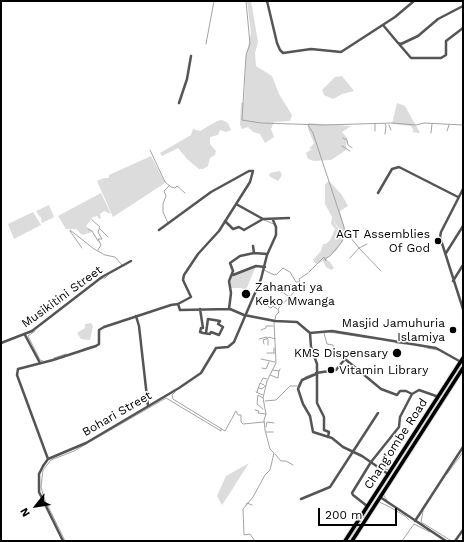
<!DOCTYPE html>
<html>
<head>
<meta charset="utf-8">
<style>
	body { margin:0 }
	#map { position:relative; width:464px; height:542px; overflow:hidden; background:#fff; font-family:"Work Sans",sans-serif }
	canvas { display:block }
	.frame { position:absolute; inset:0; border:2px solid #000; pointer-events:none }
	.north { position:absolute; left:16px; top:486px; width:40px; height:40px; -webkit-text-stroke:3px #fff; paint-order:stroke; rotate:240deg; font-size:11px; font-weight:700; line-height:16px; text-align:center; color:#000 }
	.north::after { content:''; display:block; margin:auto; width:14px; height:18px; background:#000; clip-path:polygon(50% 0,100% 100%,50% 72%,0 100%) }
	.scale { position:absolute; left:318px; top:508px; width:79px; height:18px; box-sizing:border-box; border:2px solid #000; border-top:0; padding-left:5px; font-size:12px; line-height:14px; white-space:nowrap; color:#000; -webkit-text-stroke:3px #fff; paint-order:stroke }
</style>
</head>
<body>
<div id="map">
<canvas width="464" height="542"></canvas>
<div class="frame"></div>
<div class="north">N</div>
<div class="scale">200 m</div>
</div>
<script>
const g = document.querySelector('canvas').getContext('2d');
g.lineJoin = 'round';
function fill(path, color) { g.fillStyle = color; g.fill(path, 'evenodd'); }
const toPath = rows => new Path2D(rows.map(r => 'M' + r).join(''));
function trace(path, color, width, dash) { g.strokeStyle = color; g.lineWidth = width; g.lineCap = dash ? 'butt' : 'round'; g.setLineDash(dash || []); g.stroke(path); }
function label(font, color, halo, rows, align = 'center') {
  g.font = font + ' "Work Sans",sans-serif'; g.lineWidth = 3; g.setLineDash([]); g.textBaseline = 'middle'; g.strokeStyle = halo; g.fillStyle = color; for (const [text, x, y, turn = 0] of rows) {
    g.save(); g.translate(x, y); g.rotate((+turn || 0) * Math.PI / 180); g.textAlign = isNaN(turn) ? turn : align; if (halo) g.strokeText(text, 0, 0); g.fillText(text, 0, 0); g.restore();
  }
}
fill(toPath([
	[247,1,251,1,258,42,255,53,256,66,272,76,279,94,292,115,290,121,274,122,271,129,274,137,265,143,260,134,253,132,248,127,242,129,240,125,241,103,244,102,246,55,251,33],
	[342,76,354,91,342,94,333,99,324,95,322,90,335,77],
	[397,103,405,106,420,133,411,132,414,131,411,126,392,124],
	[222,120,228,123,231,130,226,132,220,130,218,135,210,137,210,144,216,151,215,155,210,158,208,166,203,169,199,169,187,159,178,148,162,156,160,153,191,135,193,129,200,131,217,121],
	[308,123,351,126,342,132,347,138,346,150,331,160,314,161,308,159,306,153,312,149,309,149,314,143,308,129],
	[151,156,165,183,113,217,97,181,104,178,109,178,109,175],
	[280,171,282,175,278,181,269,176,270,173],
	[329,181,342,195,348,206,340,211,345,229,345,238,332,218,344,239,337,250,326,259,330,262,334,268,331,270,326,267,323,261,316,264,313,260,321,251,323,244,326,244,330,240,335,229,331,224,332,217,325,204,325,184],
	[101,193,111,214,104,211,100,214,101,218,99,219,97,216,93,217,86,226,92,232,82,235,76,229,66,229,58,216],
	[49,205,54,217,42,223,41,217,40,217,36,211],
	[33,212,41,225,14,239,8,224],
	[256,266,246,290,241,288,231,288,230,277],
	[91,323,93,326,90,340,81,339,77,333,85,328,85,324],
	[249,463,228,496,222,505,217,496,226,476]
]), '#dcdcdc');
trace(toPath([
	[246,1,250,44,246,55,242,120,261,123,324,125,392,123,416,125,424,123,463,125],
	[206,44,214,1],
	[375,124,375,131],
	[385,124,386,126,385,134],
	[308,125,313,133,344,227,345,236,341,243,330,256,325,259,326,261,324,257,309,272],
	[389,125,391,130],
	[447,131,449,125],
	[431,133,432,124],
	[343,138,347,140,348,145,352,148],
	[342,146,350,151],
	[150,150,165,182,171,187,175,188,177,186,185,193],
	[92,220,100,227,98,232,102,239,98,239,101,245,98,250],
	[264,220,274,224],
	[168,223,163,212,163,204,166,196,164,191,169,186],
	[88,229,92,231,98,241],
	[100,229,108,237],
	[70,230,94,249,105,255,115,257,122,265],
	[70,231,82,248],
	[345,231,359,248,367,244],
	[350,258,359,248,381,271],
	[264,270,274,275,277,274,283,268,290,272,296,282,299,282],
	[102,278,105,278,109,274],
	[282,292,288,296,290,296],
	[281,293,283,290,283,287,285,286,287,287,290,284,296,290],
	[257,300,260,298,269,307,271,308,273,306,277,309],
	[275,320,276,315,279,312,278,309,297,289,300,282,299,279,308,273],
	[261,330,266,328,266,326,273,326],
	[35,331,28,336,40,360,43,361],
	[329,332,369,338],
	[324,333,327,344,333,345,334,350,343,360],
	[259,339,267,337,267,339,269,337,275,339],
	[396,343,405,344],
	[264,344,263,340,267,339],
	[268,345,268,340],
	[274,348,274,353],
	[427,348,438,350],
	[83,349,93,346],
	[267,353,274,353],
	[54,358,66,354],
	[261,359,275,362],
	[262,368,266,369,269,362],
	[273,370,279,371,280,369],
	[270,375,278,378,279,371],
	[305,377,313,374],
	[261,382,263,378,267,379],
	[298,386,301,380],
	[259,388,262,389,266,385],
	[175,392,172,395,173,399,225,431,236,411,238,415,241,415,241,422,243,424,264,422],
	[256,392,263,395],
	[257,392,260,383,264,385],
	[263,398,258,395,257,404,263,409],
	[265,401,276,400,290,386,297,386],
	[255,410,259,411,258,413,266,414],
	[266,427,267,422,274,423],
	[266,432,273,432],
	[275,454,281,461,286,461,293,465],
	[382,468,389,470],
	[447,474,463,452],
	[385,492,384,496,387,500],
	[379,502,388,506,405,516,409,520],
	[246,505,247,503,252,505],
	[423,511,421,522,450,540],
	[65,541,44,498,41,487,43,470,51,460,74,451,166,398,221,431,221,429],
	[255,541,250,534,244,535,243,509,253,497,265,475,270,470,274,453,270,449,265,430,264,420,266,414,263,398,267,381,276,363,274,322],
	[348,541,366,513],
	[402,541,414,524,430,532]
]), '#a3a3a3', 1);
const primary = toPath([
	[345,541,463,358],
	[352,541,463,368]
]);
trace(primary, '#dbdbdb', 5.5);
trace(toPath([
	[267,1,277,43,280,50,283,53,311,49,341,52,395,17,414,1],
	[383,25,398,43,401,44,418,36,438,19,463,6],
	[399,44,411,58,441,58,446,55,446,41,463,28],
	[179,103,187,79,191,56],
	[463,189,441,232,440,237,463,309],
	[378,193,392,169,399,167,458,197],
	[236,204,263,219,289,218],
	[225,221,233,229,239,227,244,230,263,219],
	[159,230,211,192,249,171,253,171,250,182,219,231,198,254,184,275,183,280,191,297,178,304],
	[254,253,267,254],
	[446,253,463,226],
	[233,275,256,266,265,267],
	[453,281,463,265],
	[200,309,203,328,201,328,200,332,203,333,210,334,211,332,219,335,223,327,218,324,220,321,208,319,206,333],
	[229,309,231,293,229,281,233,271,230,263,240,256,254,253,253,246],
	[136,316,139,326,148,406],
	[310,333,311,347,317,364,317,403,324,417,324,430,329,432,328,437],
	[25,335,40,363],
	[1,343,32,331,102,277,131,261],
	[316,373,336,370,345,359,381,389,397,395,400,391,406,391,412,394],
	[316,374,302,380,298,389,303,404,310,416,313,432,332,438,343,447,362,456,388,474],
	[48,459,17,375,18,369,53,360,96,346,99,344,99,330,104,327,171,305,178,304,180,310,230,309,244,315,275,321,297,322,310,333,332,331,436,348,461,362],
	[380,497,446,541],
	[301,499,330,487,378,413],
	[367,506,353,495,352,493,371,462,399,427,400,417,412,394,419,390,436,396],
	[415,521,463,447],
	[63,541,39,492,39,474,43,466,48,459,86,443,179,388,201,373,216,348,228,347,234,342,261,279,267,255,276,235,276,227,273,220],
	[455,541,463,530]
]), '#555', 2.5);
trace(primary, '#000', 3.5);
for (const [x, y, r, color] of [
	[438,241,4,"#000"],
	[246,294,5,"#000"],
	[453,330,4,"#000"],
	[397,353,5,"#000"],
	[331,370,4,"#000"]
]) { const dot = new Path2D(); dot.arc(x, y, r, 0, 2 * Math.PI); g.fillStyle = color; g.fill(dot); trace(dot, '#fff', 1.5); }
label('12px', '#000', '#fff', [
	["AGT Assemblies",430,234],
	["Of God",430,248],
	["Zahanati ya",255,287,"left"],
	["Keko Mwanga",255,301,"left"],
	["Masjid Jamuhuria",445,323],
	["Islamiya",445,337],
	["KMS Dispensary",388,353],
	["Vitamin Library",339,370,"left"]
], 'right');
label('12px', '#000', '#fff', [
	["Musikitini Street",62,297,-36],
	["Bohari Street",117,414,-30],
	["Chang'ombe Road",396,444,-57]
]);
</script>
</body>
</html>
